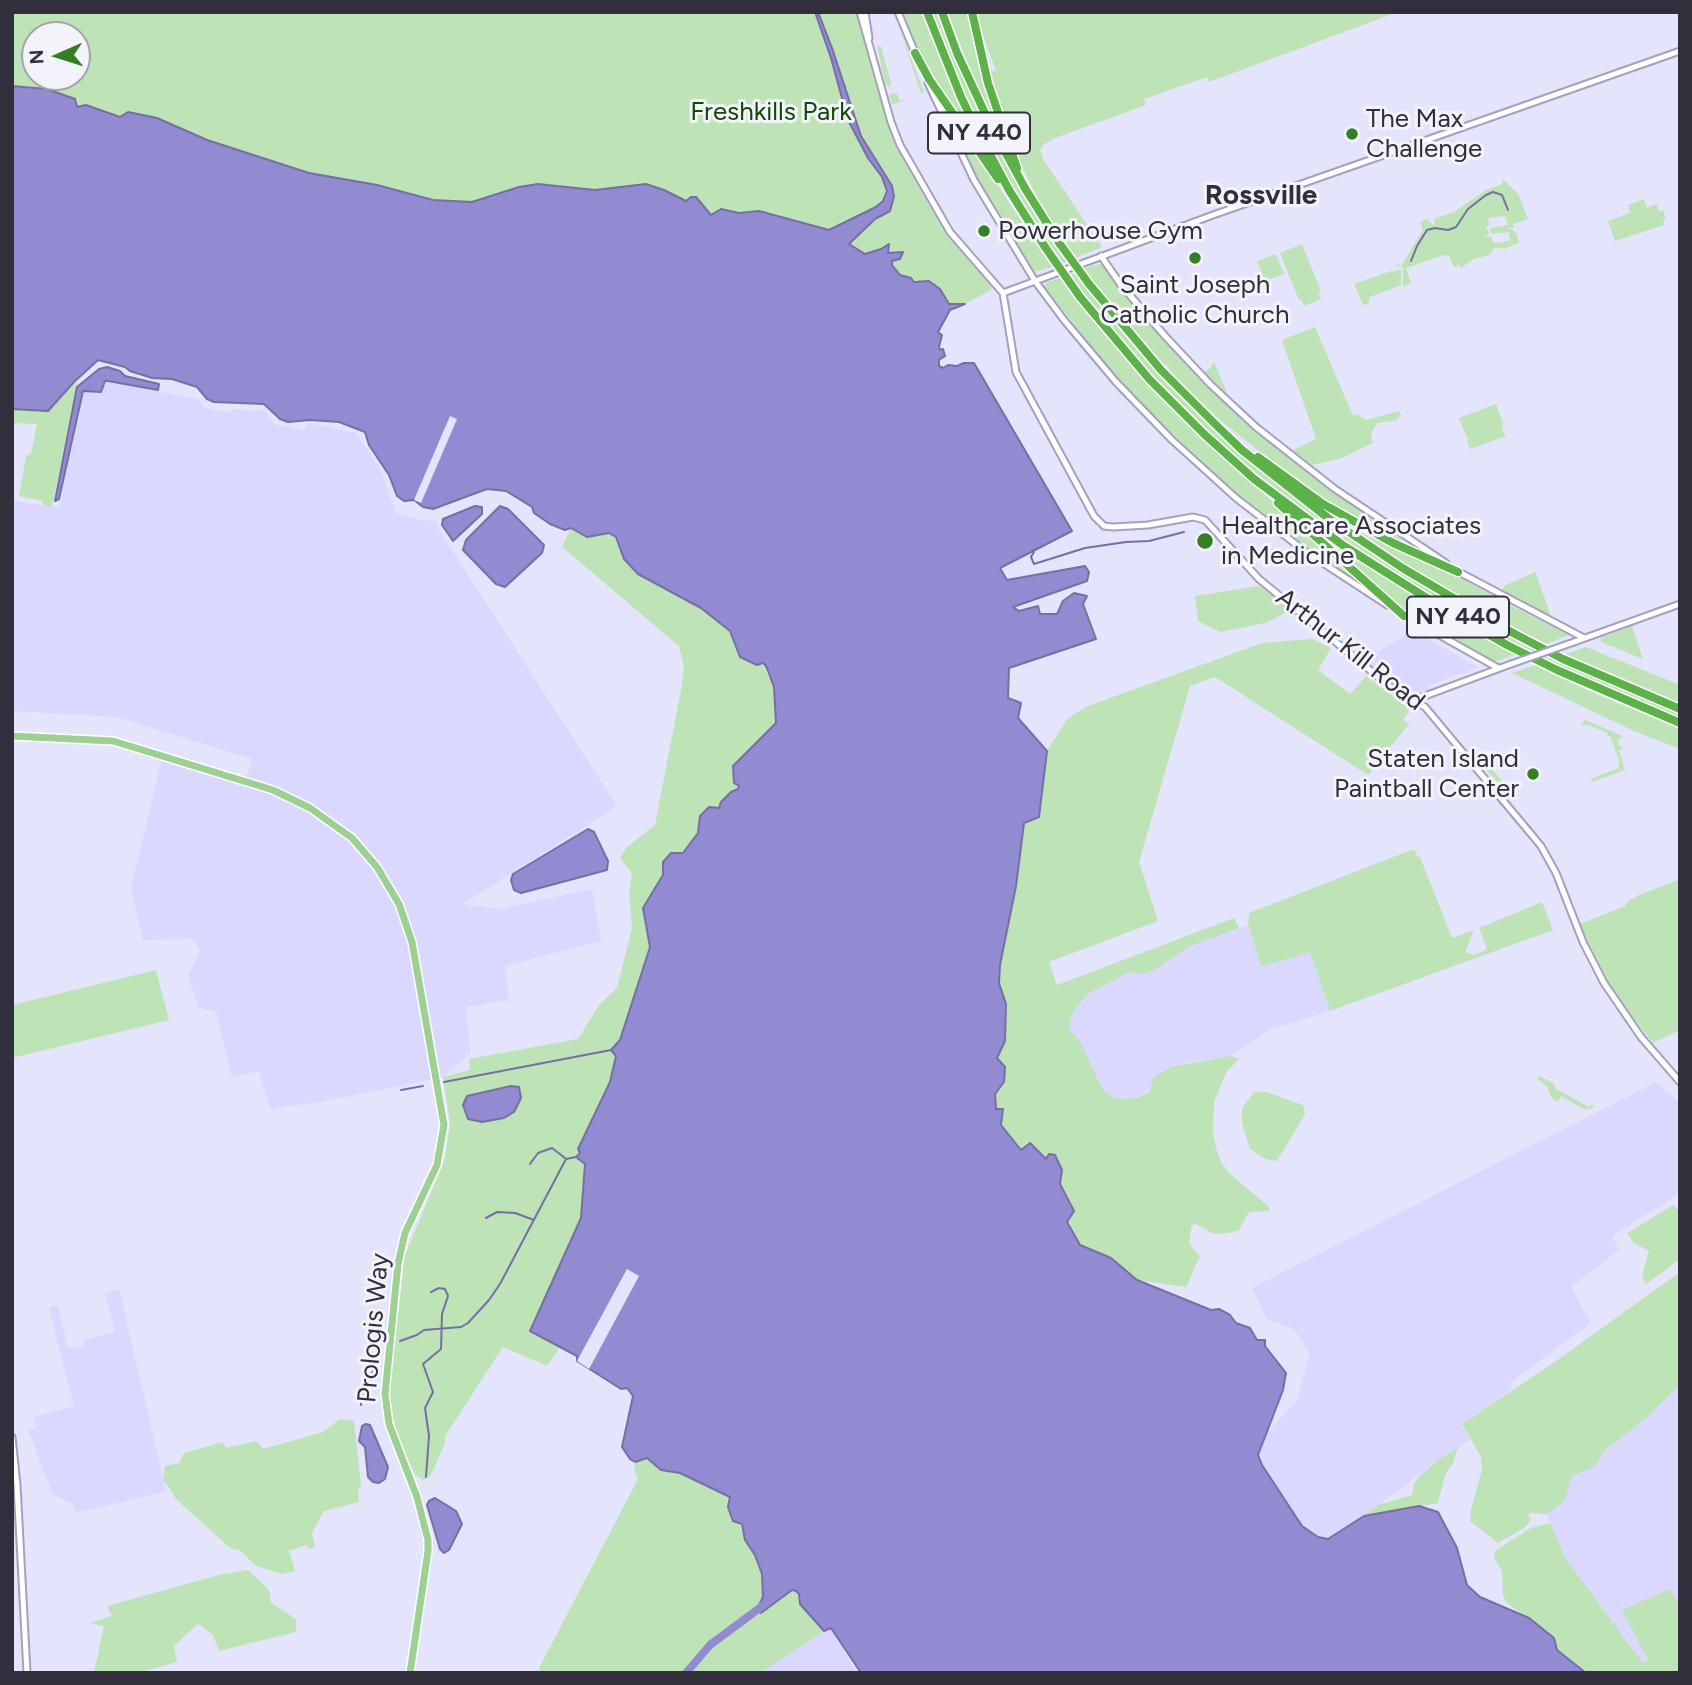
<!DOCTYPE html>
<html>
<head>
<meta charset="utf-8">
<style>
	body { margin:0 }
	#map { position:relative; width:1692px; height:1685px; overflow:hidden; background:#e5e4fd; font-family:Figtree,sans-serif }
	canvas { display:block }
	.frame { position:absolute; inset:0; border:14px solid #302f3b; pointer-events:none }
	.north { position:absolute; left:21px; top:21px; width:70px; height:70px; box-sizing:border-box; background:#f3f3fa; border:2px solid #a5a5ae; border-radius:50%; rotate:267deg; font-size:19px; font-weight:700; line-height:28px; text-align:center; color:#302f3b }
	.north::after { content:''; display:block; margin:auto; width:24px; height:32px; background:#367e25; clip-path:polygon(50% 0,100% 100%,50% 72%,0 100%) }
</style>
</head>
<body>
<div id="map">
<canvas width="1692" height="1685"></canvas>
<div class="frame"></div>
<div class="north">N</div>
</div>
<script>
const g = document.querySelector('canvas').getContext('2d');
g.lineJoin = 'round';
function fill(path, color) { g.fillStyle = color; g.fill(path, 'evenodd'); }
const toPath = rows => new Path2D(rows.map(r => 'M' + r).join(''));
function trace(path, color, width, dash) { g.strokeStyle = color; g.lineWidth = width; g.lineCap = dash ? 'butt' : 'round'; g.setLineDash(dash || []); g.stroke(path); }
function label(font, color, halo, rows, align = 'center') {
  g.font = font + ' Figtree,sans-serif'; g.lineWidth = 6; g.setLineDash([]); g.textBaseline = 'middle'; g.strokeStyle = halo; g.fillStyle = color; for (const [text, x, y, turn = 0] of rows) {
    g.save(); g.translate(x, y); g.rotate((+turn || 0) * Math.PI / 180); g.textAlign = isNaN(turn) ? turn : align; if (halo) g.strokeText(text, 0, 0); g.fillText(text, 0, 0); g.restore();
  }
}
fill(toPath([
	[105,381,198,399,203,407,228,413,234,409,264,411,275,424,305,430,308,423,356,433,380,469,396,513,420,520,437,521,439,530,617,806,463,904,500,909,592,889,601,941,505,966,509,1000,465,1007,471,1052,443,1077,319,1102,270,1109,259,1071,232,1077,216,1011,199,1008,188,976,200,950,194,939,143,940,131,888,163,754,246,778,252,759,117,717,12,711,12,501,59,507,82,396,85,390,101,392],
	[1413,630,1476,666,1477,668,1429,685,1429,689,1417,693,1400,689,1365,660],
	[1249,925,1261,967,1310,951,1330,1011,1271,1029,1230,1056,1185,1063,1138,1098,1122,1099,1112,1097,1102,1090,1069,1029,1069,1021,1075,1009,1087,994,1129,972,1138,974,1151,972,1190,946,1224,932],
	[1656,1082,1680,1104,1680,1193,1612,1236,1619,1250,1571,1287,1591,1323,1509,1384,1512,1389,1462,1424,1470,1440,1438,1460,1364,1516,1328,1539,1319,1537,1302,1526,1262,1465,1258,1455,1266,1433,1297,1401,1310,1353,1294,1329,1267,1319,1252,1288],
	[119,1289,166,1491,76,1513,72,1503,53,1495,28,1430,36,1428,34,1417,74,1406,49,1308,58,1305,68,1349,84,1346,83,1340,115,1332,105,1293],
	[1680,1384,1680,1608,1670,1589,1648,1660,1643,1663,1566,1559,1546,1514,1564,1502,1572,1476,1594,1467,1604,1451,1650,1415],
	[830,1627,857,1673,760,1673]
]), '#dad8ff');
fill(toPath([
	[12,12,856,12,896,147,947,236,992,284,991,290,965,304,952,305,949,304,940,289,901,275,892,264,892,261,900,259,894,254,881,249,865,254,837,237,746,211,739,213,721,209,712,215,696,197,686,201,646,184,594,190,538,184,519,187,472,202,433,200,377,185,309,173,207,140,157,118,120,117,86,105,77,107,75,102,36,87,12,86],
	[35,35,77,35,77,77,35,77],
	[901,12,921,12,963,113,987,160,931,76],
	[930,12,939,12,1047,231,1067,261,1061,263,1007,178,963,93],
	[947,12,967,12,994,119,973,76],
	[975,12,1398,12,1209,82,1207,77,1144,99,1146,105,1055,138,1043,145,1040,150,1043,159,1102,247,1075,258,1045,212,1014,151,983,55,987,57,992,71,996,71],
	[899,27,924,92,892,105,889,95,893,93,897,94,900,101,921,93],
	[877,46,881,46,891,83,889,87,885,83],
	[936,91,1035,242,1052,267,1034,272,970,168],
	[1502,178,1518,194,1528,219,1513,224,1514,229,1505,226,1516,232,1519,243,1504,249,1495,247,1491,254,1472,260,1461,268,1456,261,1458,267,1454,267,1449,256,1444,255,1406,268,1411,283,1403,287,1403,267,1397,266,1397,269,1390,273,1401,269,1401,285,1370,297,1368,304,1363,305,1354,284,1397,269,1396,263,1401,266,1423,230,1420,222,1427,219,1435,226,1434,219,1454,212,1486,190,1500,185,1503,182],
	[1505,216,1508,225,1490,228,1491,234,1509,232,1510,241,1493,243,1491,236,1484,238,1489,234,1486,226,1489,226,1488,218],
	[1644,199,1647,208,1657,204,1659,212,1663,210,1666,219,1663,221,1664,225,1615,241,1608,221,1630,213,1628,205],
	[1302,244,1321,291,1318,292,1321,299,1304,306,1301,299,1299,300,1280,253],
	[1276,254,1284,274,1265,281,1257,261],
	[1099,264,1103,264,1129,298,1183,360,1237,414,1328,488,1418,552,1317,497,1215,416,1168,370,1169,367,1154,356,1083,269],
	[1076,273,1159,374,1228,442,1424,585,1531,646,1680,712,1680,718,1526,651,1497,636,1421,592,1299,508,1222,445,1154,379,1069,275],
	[1060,278,1107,338,1186,423,1367,588,1307,547,1221,481,1132,394,1101,359,1044,286,1046,283],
	[12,324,48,411,74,382,77,384,52,507,43,505,43,501,19,496,26,456,31,454,37,424,12,423],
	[1315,327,1353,416,1357,414,1366,420,1399,411,1401,415,1397,420,1377,423,1371,433,1373,443,1339,459,1312,465,1293,450,1316,439,1282,340],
	[1214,362,1227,393,1227,394,1204,372,1209,369],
	[1496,404,1503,423,1502,430,1506,436,1470,449,1467,440,1472,437,1467,438,1459,418],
	[1313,499,1523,612,1569,635,1546,644,1489,614,1409,567],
	[571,528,587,537,609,533,617,537,624,559,638,574,701,608,730,631,740,657,766,667,765,669,774,687,777,723,737,761,733,766,740,786,738,789,731,792,721,802,719,809,709,807,698,833,683,853,678,854,643,908,650,947,620,1040,611,1050,616,1055,610,1082,579,1149,585,1164,581,1218,530,1331,560,1347,547,1366,503,1347,445,1436,445,1443,430,1477,423,1480,415,1474,406,1459,393,1421,390,1406,390,1383,405,1255,445,1159,450,1122,443,1077,470,1070,469,1059,578,1039,599,1005,617,988,632,928,629,892,632,874,620,858,626,848,655,825,681,690,684,667,679,646,562,547],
	[1316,531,1426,605,1515,655,1491,663,1403,612,1314,533],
	[1535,572,1549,610,1549,614,1546,615,1502,590,1504,586],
	[1259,586,1291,610,1266,623,1220,632,1198,621,1195,596],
	[1632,626,1643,659,1601,642,1601,638],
	[1311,639,1331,648,1318,670,1350,694,1366,676,1410,709,1403,720,1409,724,1368,775,1215,677,1190,686,1139,862,1158,921,1049,962,1057,985,1234,918,1239,928,1190,946,1151,972,1138,974,1129,972,1087,994,1075,1009,1069,1021,1069,1029,1081,1043,1102,1089,1112,1097,1122,1099,1138,1098,1150,1091,1153,1078,1171,1067,1230,1056,1239,1059,1227,1071,1214,1101,1213,1134,1216,1148,1221,1162,1229,1173,1269,1207,1269,1211,1249,1212,1239,1230,1229,1233,1214,1234,1196,1224,1192,1225,1189,1241,1191,1246,1200,1256,1186,1287,1137,1280,1111,1258,1080,1245,1067,1222,1074,1211,1060,1184,1062,1170,1046,1160,1021,1151,1001,1125,1003,1109,996,1109,995,1093,1004,1082,1005,1067,997,1058,1006,1004,999,983,1001,962,1016,886,1024,823,1039,817,1047,751,1068,718,1088,706,1262,643],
	[1586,647,1680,685,1680,703,1566,654],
	[1535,665,1589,691,1680,729,1680,749,1634,731,1512,673],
	[1585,720,1623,736,1617,741,1619,746,1622,746,1623,748,1619,751,1625,770,1592,782,1591,779,1619,768,1618,763,1620,762,1610,736,1607,737,1607,733,1586,724,1584,726,1582,723],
	[1486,762,1509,789,1516,793,1515,802,1482,765],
	[1414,849,1417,856,1420,857,1452,938,1474,930,1465,952,1474,955,1487,949,1479,928,1542,902,1553,930,1330,1011,1310,952,1261,967,1248,923,1249,913],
	[1680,879,1680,1030,1653,1043,1613,992,1580,924,1625,906,1628,901,1639,895],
	[156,970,169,1020,12,1058,12,1005],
	[1539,1076,1555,1084,1555,1088,1589,1107,1592,1104,1595,1107,1586,1110,1561,1096,1558,1102,1552,1099,1547,1087,1537,1078],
	[1254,1092,1266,1092,1303,1105,1305,1114,1277,1161,1265,1159,1250,1149,1242,1123,1242,1108],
	[1673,1205,1680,1212,1680,1259,1646,1284,1642,1276,1649,1251,1634,1243,1627,1233],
	[1680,1272,1680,1384,1650,1415,1604,1451,1594,1467,1572,1476,1564,1502,1546,1514,1531,1513,1527,1516,1531,1518,1529,1523,1524,1528,1498,1543,1470,1521,1471,1509,1482,1470,1481,1457,1462,1424,1556,1361],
	[340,1419,354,1421,361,1485,358,1491,359,1502,324,1511,312,1533,315,1548,309,1549,306,1545,289,1551,295,1571,282,1574,256,1566,240,1550,230,1548,176,1499,163,1479,165,1466,179,1463,184,1453,223,1442,226,1448,256,1441,263,1449,323,1432],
	[1458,1447,1453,1463,1445,1475,1438,1503,1364,1516,1378,1505,1412,1495,1414,1483,1421,1475,1438,1460],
	[646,1458,661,1470,680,1473,730,1497,728,1507,733,1521,742,1524,745,1540,755,1555,762,1574,763,1597,757,1609,761,1613,792,1590,799,1594,800,1604,824,1631,760,1673,540,1673,539,1668,638,1479,634,1469,635,1462],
	[1550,1523,1566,1559,1643,1663,1648,1660,1622,1610,1670,1589,1680,1608,1680,1673,1586,1673,1557,1650,1554,1638,1507,1603,1503,1596,1502,1572,1494,1557,1496,1550,1531,1528],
	[248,1570,269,1590,271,1603,296,1619,296,1632,219,1651,213,1635,198,1624,174,1646,177,1662,137,1673,94,1673,104,1626,89,1623,112,1616,107,1606,219,1575]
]), '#bee3b6');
const water = toPath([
	[815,12,818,12,832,48,861,136,892,186,894,196,890,211,875,219,849,244,865,254,881,249,889,244,888,253,903,252,900,259,892,261,892,265,900,275,911,278,914,282,929,281,940,289,949,304,965,304,950,310,938,332,942,335,939,347,940,350,943,349,945,356,939,360,939,366,943,368,948,365,957,366,964,363,974,363,1072,531,1000,568,1007,580,1085,566,1089,572,1087,581,1013,607,1019,611,1038,606,1040,614,1057,614,1063,601,1074,593,1087,596,1083,604,1096,639,1009,668,1008,698,1021,703,1018,718,1047,751,1039,817,1024,823,1016,886,1000,965,999,983,1006,1004,1005,1041,997,1058,1005,1067,1004,1082,995,1094,996,1109,1003,1109,1001,1125,1021,1150,1030,1143,1046,1159,1049,1154,1055,1155,1062,1170,1060,1184,1074,1211,1067,1222,1080,1245,1111,1258,1137,1280,1211,1310,1219,1309,1230,1315,1236,1323,1250,1328,1257,1340,1265,1340,1265,1346,1286,1373,1283,1390,1258,1455,1262,1465,1302,1526,1318,1537,1328,1539,1364,1516,1419,1506,1438,1512,1457,1548,1467,1585,1480,1597,1529,1618,1554,1638,1557,1650,1586,1673,861,1673,831,1628,824,1631,800,1604,799,1594,796,1591,792,1590,761,1613,757,1609,763,1597,762,1574,755,1555,745,1540,742,1524,733,1521,728,1507,730,1497,680,1473,661,1470,647,1458,635,1462,630,1459,622,1447,633,1396,627,1388,621,1389,577,1361,577,1356,530,1331,581,1218,585,1164,576,1157,580,1153,578,1149,610,1082,616,1056,611,1050,620,1040,650,947,643,908,663,875,663,862,671,853,683,853,698,833,700,816,709,807,719,808,721,802,731,792,738,789,739,786,734,783,733,766,776,723,774,687,766,666,763,663,757,665,740,657,730,631,701,608,638,574,624,559,616,537,609,533,587,537,571,528,565,530,550,524,534,513,532,507,506,491,487,489,433,509,423,507,414,500,404,501,397,496,389,475,369,445,365,432,339,422,310,420,288,422,280,419,264,404,214,402,207,399,197,387,172,379,152,378,130,371,125,367,98,360,74,382,48,411,12,409,12,86,47,89,75,99,77,107,86,105,120,117,128,112,157,118,207,140,309,173,377,185,433,200,472,202,519,187,538,184,595,190,646,184,664,190,686,201,691,197,696,197,711,215,721,209,739,213,759,211,829,230,876,207,883,201,887,191,882,177,868,158,848,120,831,58,815,12],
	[107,367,120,371,125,376,159,384,158,390,108,381,105,381,101,392,83,391,59,499,55,501,77,387,99,369,107,367],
	[475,506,482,507,482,514,453,541,442,525,443,519,475,506],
	[500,506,508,509,544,545,542,553,505,587,496,584,463,550,466,540,500,506],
	[588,829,594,832,608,861,607,870,521,893,514,890,511,880,513,874,588,829],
	[511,1086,519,1087,521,1098,514,1112,504,1118,482,1122,468,1119,463,1105,467,1096,511,1086],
	[366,1424,370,1425,388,1467,385,1479,379,1483,373,1482,368,1477,365,1447,359,1441,362,1426,366,1424],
	[435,1498,456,1511,462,1524,449,1550,444,1553,440,1549,427,1505,429,1501,435,1498]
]);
fill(water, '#938bd2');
trace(water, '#756fa5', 2);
fill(toPath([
	[450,416,457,419,421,503,414,500],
	[627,1269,639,1276,589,1369,577,1361]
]), '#e5e4fd');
trace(toPath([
	[1411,261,1417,246,1427,230,1435,228,1448,230,1456,227,1468,209,1486,195,1493,192,1502,195,1508,210],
	[1034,552,1031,557,1034,564,1085,548,1126,542,1149,541,1184,532],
	[444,1082,611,1050],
	[401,1090,423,1086],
	[530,1164,538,1153,552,1148,565,1158],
	[486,1218,497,1212,515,1213,534,1220],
	[400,1341,417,1335,424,1330,461,1327,468,1323,489,1300,500,1284,566,1159,576,1157],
	[361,1405,361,1397,379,1358],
	[426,1477,429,1436,425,1408,433,1392,423,1364,441,1349,442,1314,448,1296,445,1289,439,1288,431,1292]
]), '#756fa5', 2);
trace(toPath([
	[686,1673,710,1645,765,1604]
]), '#938bd2', 8);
const minor = toPath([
	[860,12,891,122,900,145,950,232,1003,293,1016,372,1094,516,1104,526,1113,527,1148,525,1193,517,1205,520,1259,579,1393,689,1425,707,1541,846,1556,873,1583,942,1604,983,1641,1037,1680,1082],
	[865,12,869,38],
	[898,12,916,55],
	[928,83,974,180,1035,281,1064,320,1116,382,1172,440,1236,498,1306,552,1387,605],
	[1101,256,1121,285,1165,336,1211,385,1256,427,1335,489,1446,563],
	[1003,293,1213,215,1680,51],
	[1457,571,1584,638],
	[1402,614,1498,668],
	[1574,642,1680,604],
	[1414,700,1511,664],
	[12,1437,17,1485,27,1673]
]);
const major = toPath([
	[12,736,113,741,273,790,310,808,352,838,377,867,399,904,412,942,444,1125,437,1165,405,1233,398,1264,385,1394,389,1424,417,1497,428,1540,428,1551,410,1673]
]);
const highway = toPath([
	[927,12,961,97,977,130,1009,190,1045,247],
	[942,12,957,53,990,124,1026,190,1060,244],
	[972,12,988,83,1017,168],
	[915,53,929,79,998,179],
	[1089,284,1161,370,1214,423,1242,450,1328,518,1404,569,1513,633,1563,659,1680,709],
	[1080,297,1150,380,1204,434,1254,479,1344,546,1452,614,1507,645,1557,670,1680,723],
	[1258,457,1323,504,1393,543,1458,572],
	[1278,503,1404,616]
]);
trace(minor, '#a3a1bf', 9);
trace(major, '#fff', 10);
trace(highway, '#fff', 11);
trace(minor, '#fff', 5);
trace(major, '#9dd092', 7);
trace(highway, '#5cb149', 8);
const minorBridge = toPath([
	[1511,664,1574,642]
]);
const highwayBridge = toPath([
	[1060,244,1089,284],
	[1045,247,1080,297]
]);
trace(minorBridge, '#a3a1bf', 9, []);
trace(highwayBridge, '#fff', 11, []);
trace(minorBridge, '#fff', 5);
trace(highwayBridge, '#5cb149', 8);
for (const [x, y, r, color] of [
	[1352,134,7,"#367e25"],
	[984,231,7,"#367e25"],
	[1195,258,7,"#367e25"],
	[1205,541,9,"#367e25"],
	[1533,774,7,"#367e25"]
]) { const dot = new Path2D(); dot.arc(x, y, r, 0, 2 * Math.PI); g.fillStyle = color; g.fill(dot); trace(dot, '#f3f3fa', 2.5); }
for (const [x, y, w] of [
	[979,133,102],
	[1458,617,102]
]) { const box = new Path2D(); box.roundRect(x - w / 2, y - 20.5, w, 41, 5); g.fillStyle = '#f3f3fa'; g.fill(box); trace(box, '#302f3b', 2); }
label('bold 24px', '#302f3b', null, [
	["NY 440",979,133],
	["NY 440",1458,617]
]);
label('26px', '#154807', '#f3f3fa', [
	["Freshkills Park",771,112]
]);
label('26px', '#302f3b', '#f3f3fa', [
	["The Max",1366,119],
	["Challenge",1366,149],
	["Powerhouse Gym",998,231],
	["Saint Joseph",1195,285,"center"],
	["Catholic Church",1195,315,"center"],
	["Healthcare Associates",1221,526],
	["in Medicine",1221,556],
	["Staten Island",1519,759,"right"],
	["Paintball Center",1519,789,"right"]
], 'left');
label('26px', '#302f3b', '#f3f3fa', [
	["Arthur Kill Road",1350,650,38],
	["Prologis Way",374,1328,-85]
]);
label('bold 28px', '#302f3b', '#f3f3fa', [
	["Rossville",1261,196]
]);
</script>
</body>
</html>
